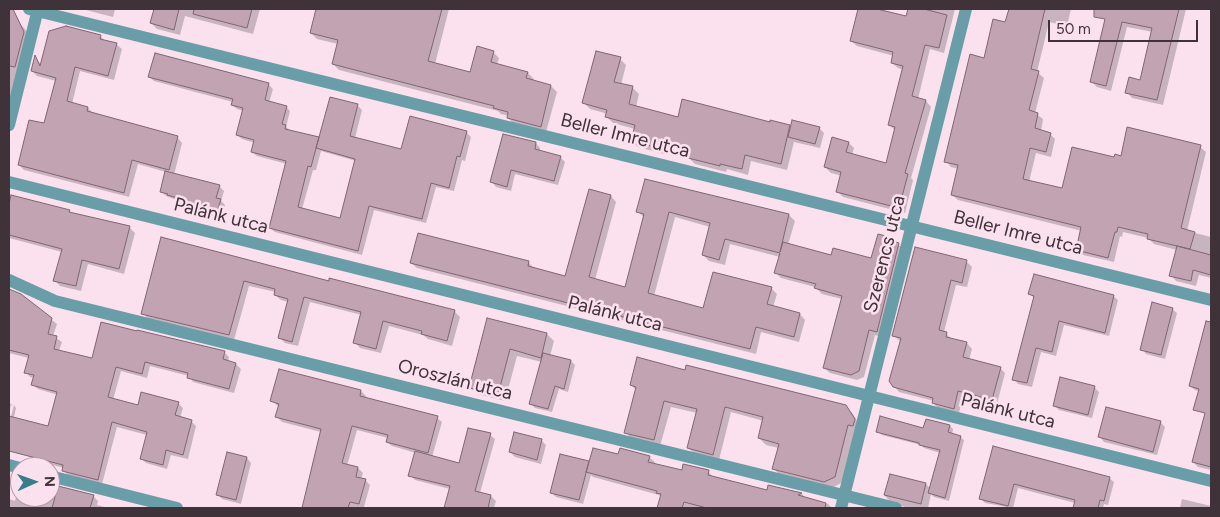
<!DOCTYPE html>
<html>
<head>
<meta charset="utf-8">
<style>
	body { margin:0 }
	#map { position:relative; width:1220px; height:517px; overflow:hidden; background:#fbe1ee; font-family:Figtree,sans-serif }
	canvas { display:block }
	.frame { position:absolute; inset:0; border:10px solid #3f3238; pointer-events:none }
	.north { position:absolute; left:10px; top:457px; width:50px; height:50px; box-sizing:border-box; background:#fbe1ee; border:1px solid #b09ba5; border-radius:50%; rotate:88deg; font-size:14px; font-weight:700; line-height:20px; text-align:center; color:#3f3238 }
	.north::after { content:''; display:block; margin:auto; width:18px; height:22px; background:#387e8a; clip-path:polygon(50% 0,100% 100%,50% 72%,0 100%) }
	.scale { position:absolute; left:1048px; top:20px; width:150px; height:22px; box-sizing:border-box; border:2px solid #3f3238; border-top:0; padding-left:6px; font-size:15px; line-height:18px; white-space:nowrap; color:#3f3238; -webkit-text-stroke:4px #fbe1ee; paint-order:stroke }
</style>
</head>
<body>
<div id="map">
<canvas width="1220" height="517"></canvas>
<div class="frame"></div>
<div class="north">N</div>
<div class="scale">50 m</div>
</div>
<script>
const g = document.querySelector('canvas').getContext('2d');
g.lineJoin = 'round';
function fill(path, color) { g.fillStyle = color; g.fill(path, 'evenodd'); }
const toPath = rows => new Path2D(rows.map(r => 'M' + r).join(''));
function trace(path, color, width, dash) { g.strokeStyle = color; g.lineWidth = width; g.lineCap = dash ? 'butt' : 'round'; g.setLineDash(dash || []); g.stroke(path); }
function label(font, color, halo, rows, align = 'center') {
  g.font = font + ' Figtree,sans-serif'; g.lineWidth = 5; g.setLineDash([]); g.textBaseline = 'middle'; g.strokeStyle = halo; g.fillStyle = color; for (const [text, x, y, turn = 0] of rows) {
    g.save(); g.translate(x, y); g.rotate((+turn || 0) * Math.PI / 180); g.textAlign = isNaN(turn) ? turn : align; if (halo) g.strokeText(text, 0, 0); g.fillText(text, 0, 0); g.restore();
  }
}
fill(toPath([
	[82,9,115,9,113,17],
	[155,9,260,9,253,34,185,16,180,35,157,29,151,23],
	[317,9,449,9,435,64,471,73,493,52,499,58,497,65,528,73,534,79,533,81,551,86,557,92,546,132,514,124,508,118,509,116,501,114,498,111,339,70,333,64,338,44,317,39,311,33],
	[859,9,872,9,907,18,909,9,955,9,944,53,930,49,918,99,926,101,931,107,911,178,913,180,905,213,843,197,838,192,842,176,831,173,825,167,849,143,854,148,852,155,887,164,896,131,889,125,903,70,898,68,892,63,894,56,857,46,851,41],
	[1010,9,1071,9,1067,26,1049,22,1037,72,1044,78,1035,113,1043,119,1041,131,1050,134,1055,139,1051,157,1036,153,1029,182,1062,190,1115,159,1200,147,1206,152,1187,231,1211,237,1211,278,1199,275,1196,286,1176,281,1171,275,1177,250,1154,244,1148,238,1123,232,1122,237,1120,236,1114,262,1083,255,1077,249,1082,231,958,200,952,195,959,169,951,167,946,161,984,59,1006,24],
	[1109,9,1186,9,1163,105,1132,98,1127,92,1141,81,1153,32,1127,27,1111,91,1097,87,1092,82],
	[9,20,18,22,25,29,30,39,9,104],
	[100,36,105,41,116,44,122,49,114,80,80,71,72,104,88,108,93,113,177,137,182,143,174,175,219,186,224,191,221,201,225,205,221,220,195,213,191,209,186,208,182,202,166,196,161,191,166,172,138,164,129,197,24,170,19,165,45,125,56,81,37,76,32,71,36,58,41,65],
	[620,59,626,65,621,85,633,88,639,94,636,107,679,118,771,124,771,122,791,128,819,128,824,133,820,148,794,142,787,170,751,161,748,175,727,169,726,172,695,164,689,158,691,152,667,145,664,154,638,147,632,141,635,129,613,123,607,117,608,114,590,109,584,103],
	[149,77,268,84,273,89,269,103,286,107,290,111,286,127,290,130,320,140,331,98,358,106,362,110,355,138,402,151,466,132,471,137,465,161,462,160,454,191,436,187,426,223,374,210,362,255,275,232,270,228,287,164,257,156,252,152,255,143,242,139,237,135,243,111,237,109,232,105,233,102,154,81],
	[321,151,356,161,341,219,302,209,313,170,316,170],
	[504,136,536,143,540,148,540,151,560,157,565,162,558,185,515,174,511,191,496,187,492,182],
	[646,180,789,215,795,221,788,245,832,256,872,259,893,239,904,250,882,337,875,335,864,377,857,380,830,373,824,368,842,299,822,294,815,287,781,278,776,273,780,257,730,244,725,265,709,261,703,255,710,227,675,217,654,296,704,309,771,288,777,294,773,307,800,314,805,320,799,342,761,332,756,354,417,268,411,263,528,262,534,268,566,278,611,196,616,202,595,280,625,288,644,218,638,211],
	[12,196,69,211,72,214,129,227,135,233,124,274,88,264,81,291,60,286,54,280,62,252,9,238,9,209],
	[162,239,330,282,454,311,460,317,452,346,428,339,423,335,389,326,381,353,360,348,355,342,362,315,310,302,298,346,285,343,279,337,288,302,281,300,275,295,276,292,249,286,234,340,148,319,143,313],
	[916,248,967,262,972,267,967,287,956,285,944,332,952,339,967,343,972,349,969,360,1000,368,1005,373,997,404,963,395,959,413,938,408,933,403,934,401,899,392,894,386,901,342,894,336],
	[9,290,20,295,57,324,53,336,62,342,59,351,93,360,224,352,229,357,228,362,236,364,241,369,234,393,193,382,189,376,150,366,147,378,121,371,113,400,139,407,178,403,183,408,180,418,191,421,196,426,188,459,171,455,167,469,146,463,141,458,147,435,117,427,102,484,68,475,63,470,64,468,34,460,29,455,49,428,58,395,38,389,33,385,34,378,30,377,26,372,29,358,9,353],
	[1030,294,1113,296,1118,300,1109,336,1064,325,1056,356,1041,352,1032,387,1018,384,1014,379,1035,299],
	[1172,309,1177,313,1165,359,1146,354,1142,349],
	[488,319,547,334,554,341,550,356,571,361,575,365,568,392,559,389,552,412,535,408,531,404,542,362,517,356,505,401,478,394,471,387],
	[1207,321,1211,322,1211,395,1195,390,1190,386],
	[686,371,845,406,852,413,861,427,841,483,832,488,780,475,774,469,779,448,766,445,759,438,764,421,731,412,719,460,695,454,688,448,697,413,671,407,660,446,632,439,625,432,636,390,631,385],
	[1094,387,1099,392,1092,418,1059,410,1054,405],
	[361,391,366,396,365,399,437,418,442,422,432,457,460,465,490,435,495,439,480,493,491,496,496,501,494,508,445,508,450,489,415,480,410,475,416,453,392,446,387,442,388,438,357,430,347,466,358,468,363,473,361,479,365,480,370,485,364,507,370,508,305,508,304,507,321,432,282,422,277,417,279,407,272,401],
	[9,403,13,405,11,405,9,414],
	[14,405,16,408,11,431,9,430,9,424],
	[1160,422,1165,427,1157,455,1104,442,1100,437],
	[950,426,953,429,952,435,960,437,964,440,949,501,934,497,931,494,928,508,905,508,905,507,892,503,885,496,890,475,926,484,931,489,940,453,924,448,921,445,882,435,878,431,924,429],
	[1200,433,1211,436,1211,470,1198,467,1193,462],
	[541,440,546,445,541,464,515,457,510,452],
	[993,448,1109,478,1114,482,1108,505,1104,504,1103,508,1074,508,1075,503,1018,488,1013,508,985,503,980,498],
	[619,456,649,457,655,462,654,464,682,471,708,471,713,477,768,492,769,486,802,494,806,499,828,504,832,508,768,508,765,505,764,508,695,508,689,507,689,508,661,508,659,506,661,497,659,495,593,477,591,475,583,504,556,497,551,492,588,462,590,464],
	[247,458,251,463,241,504,222,499,218,495],
	[19,486,20,497,50,497,50,494,57,496,93,496,98,501,97,505,109,508,9,508,9,499,15,501],
	[1182,499,1211,506,1211,508,1180,508]
]), '#0003');
const building = toPath([
	[9,9,13,9,24,32,15,67,9,66,9,9],
	[154,9,179,9,174,30,150,23,154,9],
	[194,9,252,9,247,28,193,14,194,9],
	[316,9,442,9,428,61,470,72,477,46,494,51,491,62,528,72,526,78,551,85,541,127,507,118,508,112,493,108,494,106,332,64,338,40,310,33,316,9],
	[858,9,877,9,906,16,908,9,924,9,947,15,939,48,925,45,912,96,926,100,905,173,908,174,899,208,836,192,841,172,824,167,832,137,849,142,846,152,886,163,895,127,888,125,903,66,891,63,893,52,850,41,858,9],
	[1009,9,1045,9,1031,69,1039,71,1029,110,1038,113,1035,128,1051,133,1046,152,1030,148,1023,179,1062,188,1072,147,1114,157,1115,154,1121,156,1127,127,1201,145,1181,228,1195,232,1190,249,1147,239,1148,234,1118,227,1117,232,1115,232,1108,258,1076,250,1081,227,951,195,958,165,944,162,970,54,984,58,993,19,1005,22,1009,9],
	[1094,9,1179,9,1157,100,1125,93,1129,77,1140,80,1152,28,1122,22,1106,86,1090,82,1105,19,1094,17,1094,9],
	[66,26,101,35,100,39,117,43,108,76,75,67,67,101,88,107,87,111,178,136,169,170,132,160,124,193,18,165,29,120,44,123,56,78,31,71,35,55,40,66,49,31,66,26],
	[596,51,621,57,614,82,633,86,629,104,678,117,682,99,770,122,770,120,790,125,781,164,745,155,742,169,720,164,720,166,688,158,690,148,660,140,658,148,631,141,635,125,605,117,607,110,582,103,596,51],
	[155,53,269,83,265,100,287,106,282,124,286,125,285,129,319,137,311,167,308,166,298,207,340,218,355,159,316,148,330,97,358,104,350,136,401,149,410,116,467,131,460,157,457,156,449,188,431,183,422,219,369,206,358,251,269,228,286,161,251,152,254,140,236,135,243,108,231,105,233,99,148,77,155,53],
	[792,120,820,127,815,144,788,137,792,120],
	[503,134,536,142,535,149,561,156,554,181,511,170,507,187,490,182,503,134],
	[165,171,220,185,216,198,221,199,216,216,189,209,190,206,180,204,181,199,167,195,168,194,160,192,165,171],
	[645,179,789,214,780,252,783,242,831,255,833,248,871,258,878,234,894,238,893,241,899,243,877,332,869,330,859,371,851,375,823,368,842,296,814,288,816,284,774,273,780,253,725,239,719,260,702,255,710,223,669,212,648,293,703,308,713,272,772,287,767,304,800,313,794,337,756,327,750,349,410,263,418,233,529,261,528,266,565,276,589,189,611,195,589,277,625,287,644,214,636,212,645,179],
	[11,195,70,210,69,212,130,226,119,269,82,260,76,286,53,281,62,249,9,235,9,204,11,195],
	[161,237,329,281,329,278,455,310,447,341,421,334,422,331,383,321,376,349,353,343,361,312,304,297,292,342,278,338,288,299,274,295,275,289,244,281,229,335,141,314,161,237],
	[1177,246,1211,255,1211,275,1193,270,1191,281,1169,276,1177,246],
	[915,247,967,260,962,283,951,280,939,330,947,332,946,337,967,342,963,357,1001,367,992,400,958,391,954,409,932,403,933,398,893,387,889,381,901,338,892,336,915,247],
	[1034,274,1114,295,1105,333,1059,321,1052,352,1036,348,1027,383,1012,380,1034,296,1028,294,1034,274],
	[9,289,21,294,52,318,48,334,57,336,54,349,92,358,101,322,137,331,137,330,225,351,223,359,236,363,229,389,187,378,188,373,145,362,142,374,116,367,108,397,138,405,141,392,179,402,175,415,192,420,183,455,166,450,163,465,140,459,147,432,112,422,98,480,62,471,63,465,9,451,9,416,48,426,57,392,31,385,34,375,24,373,29,355,9,350,9,289],
	[1152,302,1173,308,1161,355,1140,350,1152,302],
	[487,318,547,333,541,358,510,349,498,395,469,388,487,318],
	[1206,321,1211,322,1211,467,1192,462,1205,413,1193,410,1199,389,1189,386,1206,321],
	[543,353,571,360,564,389,555,386,548,409,529,404,543,353],
	[637,357,685,370,686,365,846,405,855,419,853,426,848,425,835,477,824,482,772,469,779,444,758,438,763,417,725,407,713,455,687,448,697,409,664,401,654,440,624,433,636,387,630,385,637,357],
	[279,369,361,390,360,396,438,416,428,453,386,442,388,435,352,426,342,463,358,467,356,477,366,479,359,504,350,502,348,508,302,508,321,429,275,417,279,404,270,401,279,369],
	[1060,377,1095,386,1088,415,1053,406,1060,377],
	[1106,407,1161,421,1153,452,1098,437,1106,407],
	[880,416,923,428,926,419,950,425,948,432,961,436,945,498,928,493,940,450,919,445,919,443,876,432,880,416],
	[468,428,491,433,475,491,491,495,488,508,444,508,450,486,408,476,415,451,459,463,468,428],
	[514,432,542,439,537,460,509,452,514,432],
	[993,446,1110,477,1104,501,1100,500,1098,508,1073,508,1075,500,1014,484,1008,506,979,499,993,446],
	[593,448,618,454,620,448,650,456,648,462,682,470,683,464,709,470,708,475,767,490,768,485,802,493,798,495,826,503,825,508,707,508,684,502,682,508,657,508,661,494,656,493,657,491,586,472,593,448],
	[227,452,247,457,236,500,216,495,227,452],
	[560,454,589,461,579,500,550,493,560,454],
	[890,474,926,483,921,504,884,495,890,474],
	[58,486,94,495,90,508,52,508,58,486]
]);
fill(building, '#c2a3b2');
trace(building, '#806472', 1);
trace(toPath([
	[29,9,1211,300],
	[9,125,38,9],
	[9,182,1211,481],
	[9,280,55,301,896,508],
	[9,465,20,468],
	[50,476,177,508],
	[841,508,966,9]
]), '#699da8', 12);
label('19px', '#3f3238', '#fbe1ee', [
	["Beller Imre utca",625,136,14],
	["Palánk utca",221,216,14],
	["Beller Imre utca",1018,233,14],
	["Szerencs utca",885,254,-76],
	["Palánk utca",615,314,14],
	["Oroszlán utca",455,380,14],
	["Palánk utca",1008,411,14]
]);
</script>
</body>
</html>
